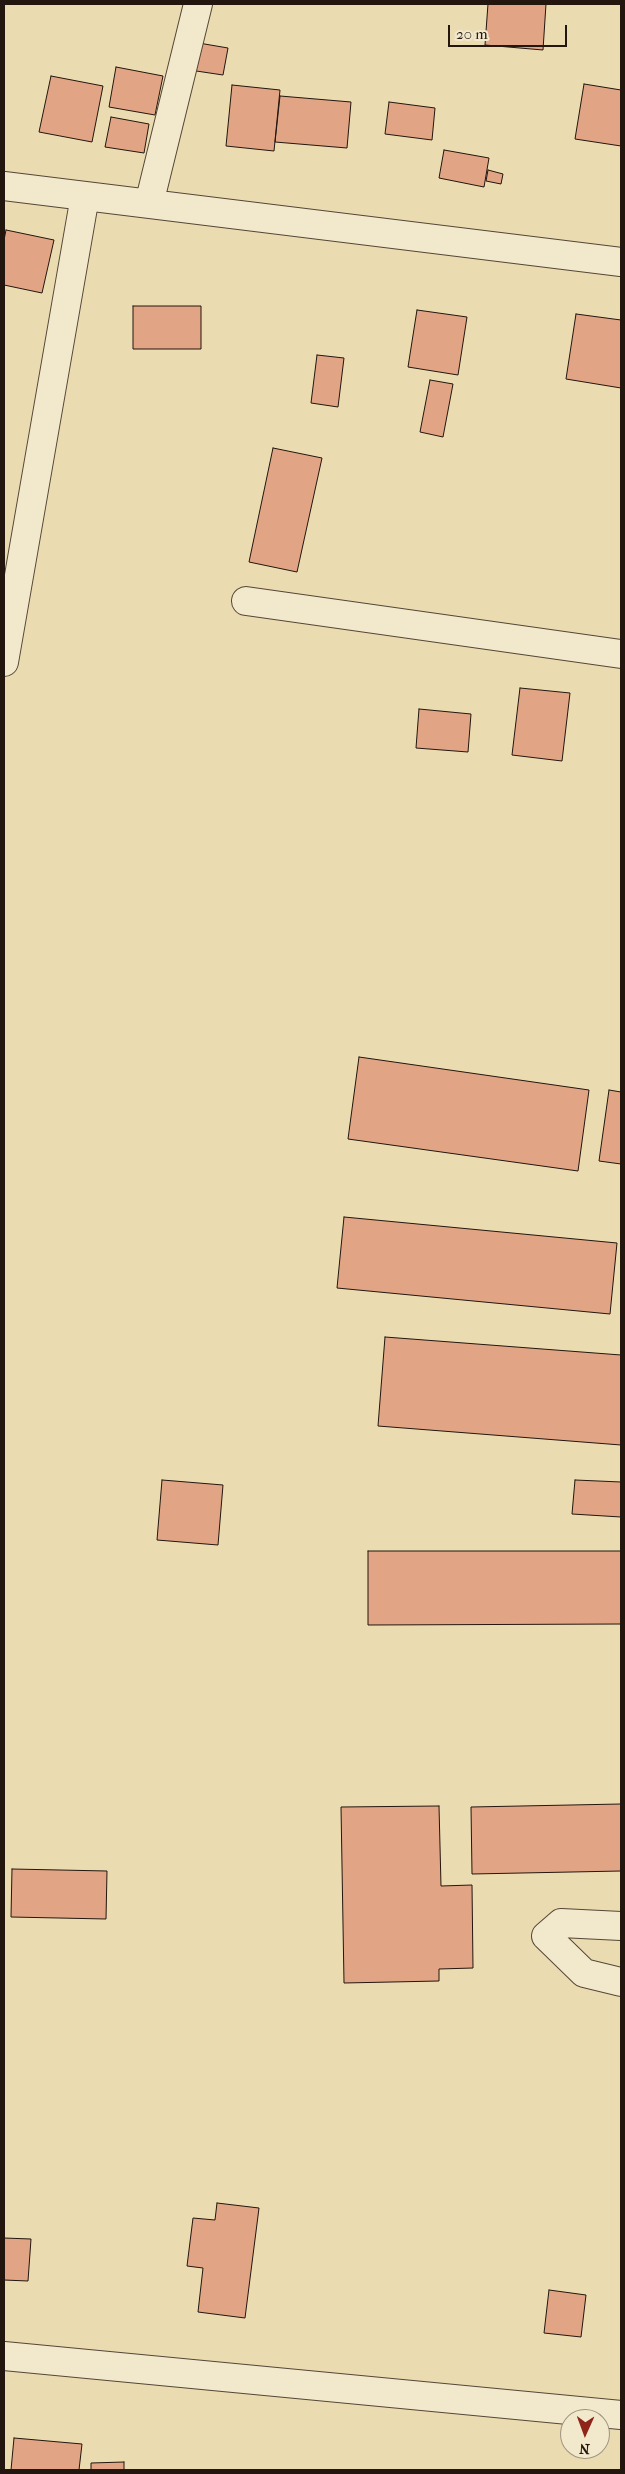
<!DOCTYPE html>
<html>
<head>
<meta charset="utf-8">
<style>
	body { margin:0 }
	#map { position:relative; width:625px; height:2474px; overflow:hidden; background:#ebdbb1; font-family:"IM FELL French Canon",serif }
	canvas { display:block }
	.frame { position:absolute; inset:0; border:5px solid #22160e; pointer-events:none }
	.north { position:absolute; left:560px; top:2409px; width:50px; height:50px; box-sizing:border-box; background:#f2e8cc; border:1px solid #9f9480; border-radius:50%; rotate:182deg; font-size:14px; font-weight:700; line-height:20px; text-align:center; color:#22160e }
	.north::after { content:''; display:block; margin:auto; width:18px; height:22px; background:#8f2418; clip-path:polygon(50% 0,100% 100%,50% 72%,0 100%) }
	.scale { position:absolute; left:448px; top:25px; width:119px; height:22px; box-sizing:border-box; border:2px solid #22160e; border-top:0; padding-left:6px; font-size:15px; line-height:18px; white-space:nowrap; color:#22160e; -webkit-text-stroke:4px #f2e8cc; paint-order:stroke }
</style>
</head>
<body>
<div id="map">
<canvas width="625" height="2474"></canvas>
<div class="frame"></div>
<div class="north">N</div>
<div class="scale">20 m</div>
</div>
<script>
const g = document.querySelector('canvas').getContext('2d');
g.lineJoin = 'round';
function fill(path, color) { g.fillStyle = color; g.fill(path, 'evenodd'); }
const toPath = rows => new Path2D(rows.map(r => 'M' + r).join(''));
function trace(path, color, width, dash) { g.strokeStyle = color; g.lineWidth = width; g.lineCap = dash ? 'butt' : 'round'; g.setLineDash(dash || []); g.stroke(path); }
const building = toPath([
	[488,4,546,4,543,50,485,45,488,4],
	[187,41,228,48,223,75,183,69,187,41],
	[116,67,163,76,155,115,109,107,116,67],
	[51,76,103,86,92,142,39,132,51,76],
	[584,84,621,90,621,146,575,139,584,84],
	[232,85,280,90,274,151,226,146,232,85],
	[280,96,351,102,347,148,275,142,280,96],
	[389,102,435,108,432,140,385,134,389,102],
	[111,117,149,124,144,153,105,147,111,117],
	[444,150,489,158,484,187,439,178,444,150],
	[488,170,503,174,501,184,486,181,488,170],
	[6,230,54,240,42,293,4,285,4,240,6,230],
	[133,306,201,306,201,349,133,349,133,306],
	[417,310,467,317,458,375,408,367,417,310],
	[576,314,621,320,621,388,566,379,576,314],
	[317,355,344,358,338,407,311,403,317,355],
	[430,380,453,384,443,437,420,432,430,380],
	[273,448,322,458,297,572,249,562,273,448],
	[520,688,570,693,562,761,512,755,520,688],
	[419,709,471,714,468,752,416,748,419,709],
	[359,1057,589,1090,578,1171,348,1139,359,1057],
	[609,1090,621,1092,621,1164,599,1161,609,1090],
	[344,1217,617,1243,610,1314,337,1288,344,1217],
	[385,1337,621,1355,621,1445,378,1426,385,1337],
	[162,1480,223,1485,218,1545,157,1540,162,1480],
	[575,1480,621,1482,621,1517,572,1514,575,1480],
	[368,1551,621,1551,621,1624,368,1625,368,1551],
	[621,1804,621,1871,472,1874,471,1807,621,1804],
	[439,1806,441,1886,472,1885,473,1968,439,1969,439,1981,344,1983,341,1807,439,1806],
	[12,1869,107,1871,106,1919,11,1917,12,1869],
	[217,2203,259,2208,245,2318,198,2312,203,2268,187,2266,193,2218,215,2220,217,2203],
	[4,2238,31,2239,28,2281,4,2280,4,2238],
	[549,2290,586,2295,581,2337,544,2333,549,2290],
	[14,2438,82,2444,79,2470,11,2470,14,2438],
	[124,2462,124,2470,91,2470,91,2463,124,2462]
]);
fill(building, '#e1a485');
trace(building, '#22160e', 1);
const street = toPath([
	[4,186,621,262],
	[149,204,198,4],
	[246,601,621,654],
	[4,662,85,196],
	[621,1926,561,1923,546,1936,584,1973,621,1982],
	[4,2356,621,2415]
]);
trace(street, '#544737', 30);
trace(street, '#f2e8cc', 28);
</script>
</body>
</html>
